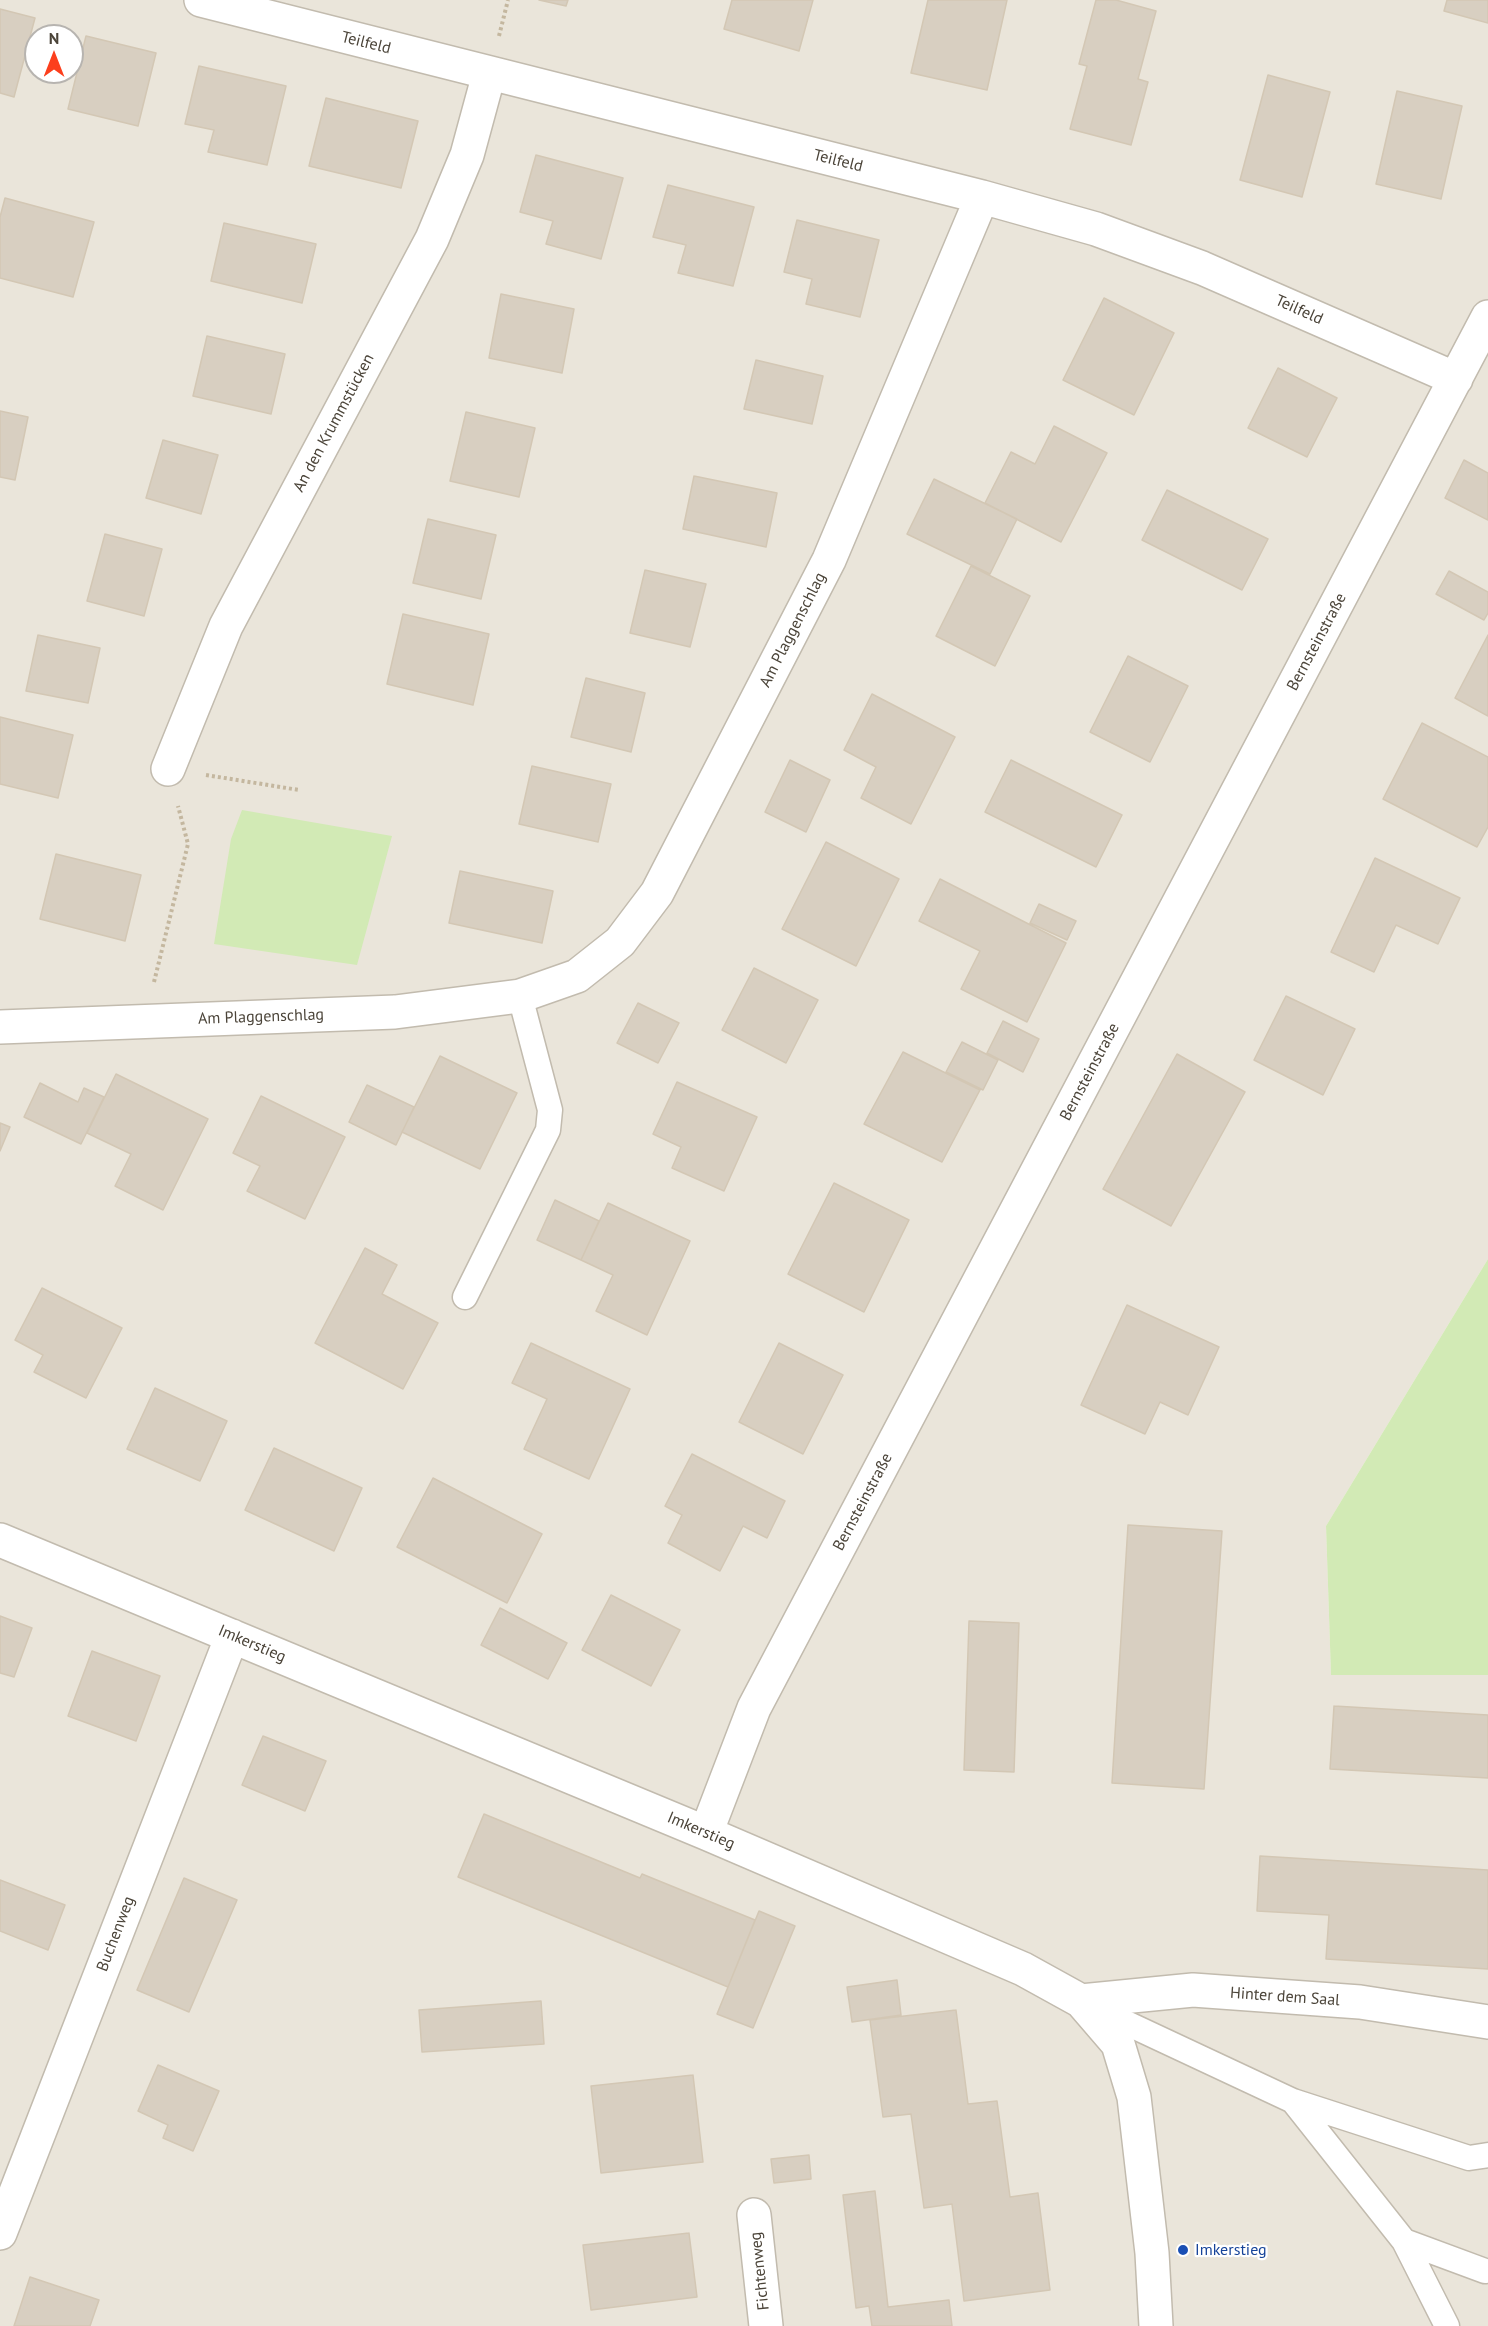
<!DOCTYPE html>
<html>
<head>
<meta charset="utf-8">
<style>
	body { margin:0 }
	#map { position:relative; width:1488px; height:2326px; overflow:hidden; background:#f6f3ec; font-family:"PT Sans",sans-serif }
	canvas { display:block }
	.north { position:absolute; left:24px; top:24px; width:60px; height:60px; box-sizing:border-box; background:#fff; border:2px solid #b7b4b0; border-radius:50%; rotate:0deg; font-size:16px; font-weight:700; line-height:24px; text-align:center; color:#4b4439 }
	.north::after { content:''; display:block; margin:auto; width:21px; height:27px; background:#fc3f1d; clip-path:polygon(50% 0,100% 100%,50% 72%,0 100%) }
</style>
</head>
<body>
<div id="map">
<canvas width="1488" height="2326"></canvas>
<div class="north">N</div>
</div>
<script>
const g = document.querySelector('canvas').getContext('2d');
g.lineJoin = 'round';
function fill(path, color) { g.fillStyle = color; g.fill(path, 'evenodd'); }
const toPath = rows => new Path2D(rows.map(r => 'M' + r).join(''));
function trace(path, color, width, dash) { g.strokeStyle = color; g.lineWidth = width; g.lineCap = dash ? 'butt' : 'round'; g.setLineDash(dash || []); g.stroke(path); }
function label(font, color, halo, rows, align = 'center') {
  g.font = font + ' "PT Sans",sans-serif'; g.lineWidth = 4.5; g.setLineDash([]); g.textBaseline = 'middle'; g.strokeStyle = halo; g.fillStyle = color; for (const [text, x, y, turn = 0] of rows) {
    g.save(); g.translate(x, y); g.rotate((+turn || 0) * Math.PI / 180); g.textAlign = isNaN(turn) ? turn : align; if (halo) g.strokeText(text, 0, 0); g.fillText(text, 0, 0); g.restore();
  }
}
fill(toPath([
	[0,0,1488,0,1488,1259,1326,1526,1331,1674,1488,1675,1488,2326,0,2326],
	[36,36,72,36,72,72,36,72]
]), '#eae5da');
fill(toPath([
	[242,810,392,836,357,965,214,944,231,839],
	[1488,1259,1488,1675,1331,1675,1326,1526]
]), '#d2eab5');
const building = toPath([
	[539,0,568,0,566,6,539,0],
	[732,0,813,0,799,51,724,29,732,0],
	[928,0,1007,0,987,90,911,73,928,0],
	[1096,0,1116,0,1156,11,1138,79,1148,82,1131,145,1070,129,1087,66,1079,64,1096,0],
	[1447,0,1488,0,1488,23,1444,11,1447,0],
	[0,9,35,18,14,97,0,93,0,9],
	[86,36,156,53,138,126,68,109,86,36],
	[199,66,286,86,267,165,208,152,214,130,185,124,199,66],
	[1268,75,1330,92,1302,197,1240,180,1268,75],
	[1397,91,1462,106,1441,199,1376,184,1397,91],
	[326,98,418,121,401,188,309,166,326,98],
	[536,155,623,178,601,259,546,244,553,221,520,212,536,155],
	[668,185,754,207,733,286,678,273,686,245,653,237,668,185],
	[5,198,94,222,73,297,0,278,0,217,5,198],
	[797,220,879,240,860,317,806,304,812,279,784,272,797,220],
	[224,223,316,244,302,303,211,281,224,223],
	[501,294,574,309,562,373,489,358,501,294],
	[1104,298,1174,333,1134,415,1063,380,1104,298],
	[207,336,285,354,271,414,193,396,207,336],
	[756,360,823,376,812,424,744,409,756,360],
	[1278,368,1337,398,1307,457,1248,428,1278,368],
	[0,411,28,417,15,480,0,477,0,411],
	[466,412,535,428,519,497,450,481,466,412],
	[1054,426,1107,453,1061,542,985,503,1011,452,1035,464,1054,426],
	[163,440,218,455,201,514,146,498,163,440],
	[1464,460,1488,473,1488,520,1445,498,1464,460],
	[694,476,777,493,766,547,683,529,694,476],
	[934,479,1017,519,990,574,907,534,934,479],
	[1167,490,1268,539,1242,590,1142,540,1167,490],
	[428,519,496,535,481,599,413,583,428,519],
	[105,534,162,549,144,616,87,601,105,534],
	[971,566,1030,596,995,666,936,636,971,566],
	[645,570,706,584,690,647,630,633,645,570],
	[1449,571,1488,592,1488,613,1484,620,1436,594,1449,571],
	[403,614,489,634,473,705,387,684,403,614],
	[38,635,100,648,88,703,26,691,38,635],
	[1488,635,1488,716,1455,698,1488,635],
	[1128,656,1188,686,1150,762,1090,732,1128,656],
	[586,678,645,693,631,752,571,737,586,678],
	[872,694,955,737,911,824,861,798,876,767,844,750,872,694],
	[0,717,73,735,58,798,0,784,0,717],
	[1422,723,1488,757,1488,827,1477,847,1383,799,1422,723],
	[790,760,830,780,806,832,765,812,790,760],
	[1011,760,1122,815,1096,867,985,812,1011,760],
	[532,766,611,784,598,842,519,824,532,766],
	[826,842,899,879,856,966,782,929,826,842],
	[56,854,141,875,125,941,40,919,56,854],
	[1375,858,1460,898,1438,944,1396,925,1374,972,1331,952,1375,858],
	[460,871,553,891,542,943,449,923,460,871],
	[940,879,1066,943,1027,1022,961,989,980,951,919,921,940,879],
	[1039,904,1076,921,1067,940,1030,923,1039,904],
	[754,968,818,1000,786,1063,722,1030,754,968],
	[1286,996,1355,1029,1323,1095,1254,1060,1286,996],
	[638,1003,679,1023,658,1063,617,1043,638,1003],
	[1003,1021,1039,1039,1023,1072,987,1053,1003,1021],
	[962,1042,998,1060,983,1090,946,1072,962,1042],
	[903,1052,980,1090,942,1162,864,1124,903,1052],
	[1177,1054,1245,1092,1171,1226,1103,1189,1177,1054],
	[440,1056,517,1093,480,1169,402,1132,440,1056],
	[116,1074,208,1119,163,1210,115,1186,131,1154,87,1133,116,1074],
	[677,1082,757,1117,724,1191,672,1168,681,1147,653,1134,677,1082],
	[40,1083,78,1102,84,1088,104,1097,81,1144,24,1117,40,1083],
	[367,1085,414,1107,396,1145,349,1122,367,1085],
	[261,1096,345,1137,305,1219,247,1191,260,1166,233,1153,261,1096],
	[0,1123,10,1127,0,1151,0,1123],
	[834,1183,909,1220,864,1312,788,1274,834,1183],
	[555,1200,599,1221,581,1260,537,1240,555,1200],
	[608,1203,690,1241,647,1335,596,1311,613,1275,581,1260,608,1203],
	[365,1248,397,1265,382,1294,438,1323,403,1389,315,1343,365,1248],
	[42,1288,122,1328,86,1398,34,1372,43,1355,15,1340,42,1288],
	[1127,1305,1219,1347,1188,1415,1160,1402,1145,1434,1081,1405,1127,1305],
	[531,1343,630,1389,589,1479,524,1449,547,1399,512,1383,531,1343],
	[779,1343,843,1375,803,1454,739,1422,779,1343],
	[155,1388,227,1421,200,1481,127,1449,155,1388],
	[274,1448,362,1488,334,1551,245,1510,274,1448],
	[692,1454,785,1501,767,1538,743,1526,720,1571,668,1543,682,1515,665,1506,692,1454],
	[433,1478,542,1534,507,1603,397,1547,433,1478],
	[1128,1525,1222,1531,1204,1789,1112,1783,1128,1525],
	[611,1595,680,1630,651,1686,582,1650,611,1595],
	[500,1608,567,1643,548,1679,481,1645,500,1608],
	[0,1616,32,1628,14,1677,0,1673,0,1616],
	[969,1621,1019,1623,1014,1772,964,1770,969,1621],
	[92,1651,160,1676,136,1741,68,1716,92,1651],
	[1334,1706,1488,1715,1488,1778,1330,1769,1334,1706],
	[263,1736,326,1761,305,1811,242,1785,263,1736],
	[484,1814,640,1878,642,1874,755,1920,728,1987,458,1877,484,1814],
	[1260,1856,1488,1870,1488,1969,1326,1959,1329,1915,1257,1911,1260,1856],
	[184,1878,237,1900,189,2012,137,1990,184,1878],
	[0,1880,65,1905,48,1950,0,1931,0,1880],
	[759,1911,795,1926,753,2028,717,2014,759,1911],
	[897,1980,901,2015,852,2022,847,1987,897,1980],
	[541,2001,544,2044,422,2052,419,2010,541,2001],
	[956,2010,968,2104,997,2101,1010,2197,1038,2193,1050,2290,964,2301,952,2204,924,2208,911,2114,883,2117,870,2020,956,2010],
	[158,2065,219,2091,193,2151,163,2138,168,2125,138,2111,158,2065],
	[693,2075,703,2162,601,2173,591,2086,693,2075],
	[809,2155,811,2179,774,2183,771,2159,809,2155],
	[875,2191,888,2307,949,2300,952,2326,872,2326,869,2306,856,2308,843,2195,875,2191],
	[689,2233,697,2297,591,2310,583,2245,689,2233],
	[30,2277,99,2300,90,2326,14,2326,30,2277]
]);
fill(building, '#d8cfc1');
trace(building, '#d3c7b4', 1.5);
const service = toPath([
	[465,1297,548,1130,550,1110,520,996],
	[1088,2005,1293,2101,1469,2158,1488,2155],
	[1293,2101,1404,2241,1485,2271],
	[1404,2241,1447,2326]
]);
const minor = toPath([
	[201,0,982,197,1096,229,1202,268,1456,379],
	[168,769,226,626,432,239,467,155,489,74],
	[0,1027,395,1012,520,996,577,976,620,942,657,893,829,560,982,197],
	[0,1540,706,1833,1023,1969,1081,2001,1118,2044,1134,2097,1152,2253,1156,2326],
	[706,1833,754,1708,1488,317],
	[1081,2001,1193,1990,1360,2002,1488,2022],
	[754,2215,766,2326],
	[0,2233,232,1636]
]);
trace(service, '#c2bbae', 27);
trace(minor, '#c2bbae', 36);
trace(toPath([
	[499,36,508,0],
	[206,775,299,790],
	[154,982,188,844,178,806]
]), '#c4b79f', 4, [3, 3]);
trace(service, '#fff', 24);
trace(minor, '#fff', 33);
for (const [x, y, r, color] of [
	[1183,2250,6,"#1a4fb4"]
]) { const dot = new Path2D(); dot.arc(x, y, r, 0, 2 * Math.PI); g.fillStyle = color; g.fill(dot); trace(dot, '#fff', 2); }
label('16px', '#4b4439', '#fff', [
	["Teilfeld",366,43,14],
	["Teilfeld",838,161,14],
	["Teilfeld",1299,310,24],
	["An den Krummstücken",334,423,-62],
	["Am Plaggenschlag",793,630,-63],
	["Bernsteinstraße",1317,642,-62],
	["Am Plaggenschlag",261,1017,-2],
	["Bernsteinstraße",1090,1072,-62],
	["Bernsteinstraße",863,1502,-62],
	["Imkerstieg",252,1644,23],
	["Imkerstieg",701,1831,23],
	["Buchenweg",116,1934,-69],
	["Hinter dem Saal",1285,1997,4],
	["Fichtenweg",760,2271,-96]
]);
label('16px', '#164399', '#fff', [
	["Imkerstieg",1195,2250]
], 'left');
</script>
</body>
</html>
